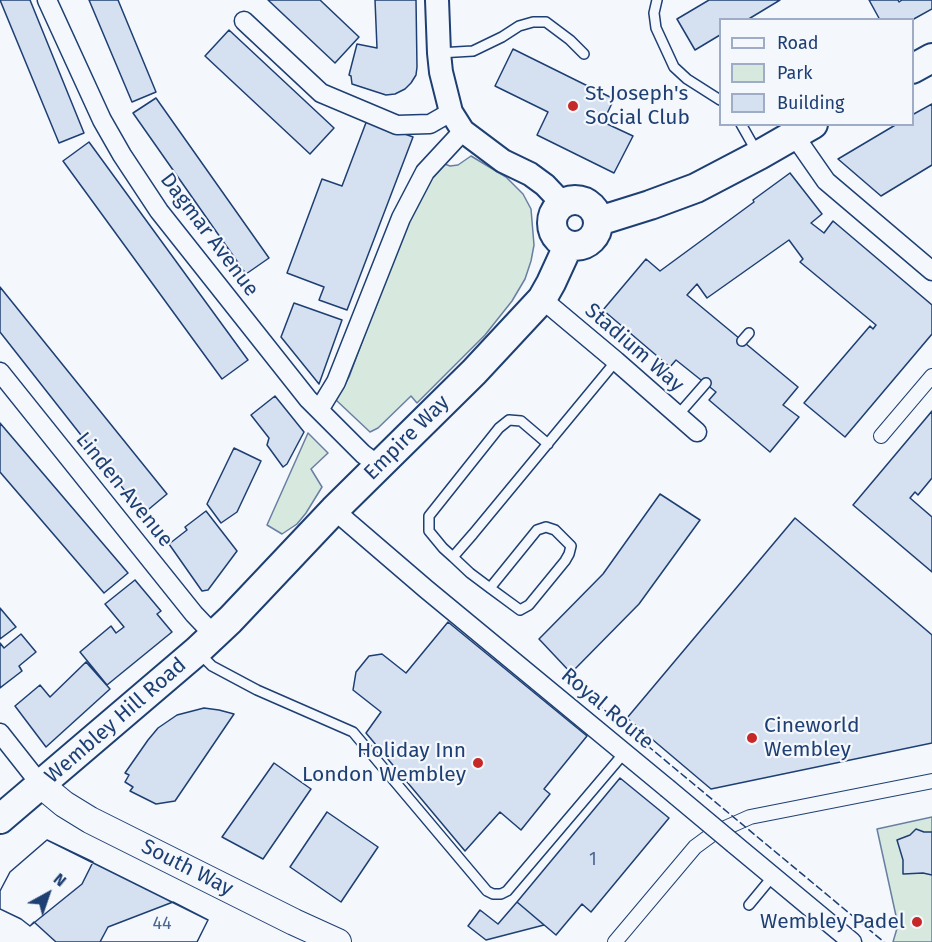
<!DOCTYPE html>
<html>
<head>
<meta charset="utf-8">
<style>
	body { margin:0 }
	#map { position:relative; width:932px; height:942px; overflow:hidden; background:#f4f7fb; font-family:"Fira Sans",sans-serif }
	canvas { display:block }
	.legend { position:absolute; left:719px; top:18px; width:195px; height:108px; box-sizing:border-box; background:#f4f7fb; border:2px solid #9eadc5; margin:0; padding:8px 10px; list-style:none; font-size:18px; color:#1d3f73 }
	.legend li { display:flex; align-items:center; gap:12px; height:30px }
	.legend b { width:30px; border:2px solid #9eadc5 }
	.north { position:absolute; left:18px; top:864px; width:60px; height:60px; -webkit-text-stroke:4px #f4f7fb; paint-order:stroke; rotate:40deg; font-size:16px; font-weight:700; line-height:24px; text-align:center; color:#1d3f73 }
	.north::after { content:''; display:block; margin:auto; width:21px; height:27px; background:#1d3f73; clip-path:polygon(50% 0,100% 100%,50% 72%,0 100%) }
</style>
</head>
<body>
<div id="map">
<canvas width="932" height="942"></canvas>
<ul class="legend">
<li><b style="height:8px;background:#f4f7fb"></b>Road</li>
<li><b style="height:16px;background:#d7e8df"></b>Park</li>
<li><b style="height:16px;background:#d5e0f0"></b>Building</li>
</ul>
<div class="north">N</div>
</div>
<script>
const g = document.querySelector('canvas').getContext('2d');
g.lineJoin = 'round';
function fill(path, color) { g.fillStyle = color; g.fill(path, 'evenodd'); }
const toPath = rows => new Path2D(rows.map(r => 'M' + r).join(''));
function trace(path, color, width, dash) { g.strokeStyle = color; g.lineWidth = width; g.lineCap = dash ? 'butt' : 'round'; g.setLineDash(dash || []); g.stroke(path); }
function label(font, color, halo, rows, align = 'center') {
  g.font = font + ' "Fira Sans",sans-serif'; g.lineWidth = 4.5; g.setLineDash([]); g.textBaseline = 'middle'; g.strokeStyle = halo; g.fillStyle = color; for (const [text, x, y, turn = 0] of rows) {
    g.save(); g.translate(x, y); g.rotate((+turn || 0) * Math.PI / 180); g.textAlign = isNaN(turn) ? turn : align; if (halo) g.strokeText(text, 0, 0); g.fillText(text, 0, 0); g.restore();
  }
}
const green = toPath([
	[471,156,506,177,523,194,531,209,534,245,531,261,525,279,512,301,485,335,417,403,411,396,378,428,370,432,336,400,349,377,415,199,442,163,450,166,458,165,471,156],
	[308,433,328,453,311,469,322,487,306,513,297,524,282,534,267,525,308,433],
	[932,817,932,942,893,942,898,925,877,829,932,817]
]);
fill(green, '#d7e8df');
trace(green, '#687fa3', 1.5);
const building = toPath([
	[0,0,30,0,84,133,59,143,0,0],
	[89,0,118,0,156,92,132,102,89,0],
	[268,0,320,0,359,37,335,63,268,0],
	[375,0,416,0,417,67,416,75,411,83,405,89,395,94,386,95,352,84,351,76,349,75,357,44,377,48,375,0],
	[709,0,780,0,747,20,720,20,720,35,695,50,677,19,709,0],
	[869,0,898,0,899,2,902,0,932,0,932,9,912,20,880,20,869,0],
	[229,30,334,128,310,154,205,56,229,30],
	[513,49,614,99,603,122,633,136,614,173,537,135,548,112,495,86,513,49],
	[156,98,269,258,246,274,133,113,156,98],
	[932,104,932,165,881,196,838,159,897,124,912,124,912,115,932,104],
	[367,120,413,137,347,310,319,300,324,287,287,273,322,179,342,186,367,120],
	[89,142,248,360,222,379,63,161,89,142],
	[790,173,822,214,811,223,824,233,833,221,932,305,932,334,845,437,804,403,870,326,873,329,876,325,800,262,803,259,789,240,707,298,697,284,687,295,798,387,783,405,799,417,770,452,709,400,716,392,676,360,670,367,603,310,646,259,660,271,754,202,753,200,790,173],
	[0,287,167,494,143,514,0,332,0,287],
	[294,303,342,320,319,384,281,337,294,303],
	[275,396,304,432,287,464,283,467,267,445,269,438,251,415,275,396],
	[932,411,932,478,918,495,915,492,910,498,932,517,932,572,853,505,932,411],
	[0,423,128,573,104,593,0,472,0,423],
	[234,448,261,461,237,512,221,523,207,504,234,448],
	[660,494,700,520,639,604,571,673,539,639,603,574,660,494],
	[206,511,237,551,208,590,202,591,169,544,187,530,185,527,206,511],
	[795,518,932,635,932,743,711,789,627,718,795,518],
	[135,580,161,611,157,614,172,632,107,685,80,652,111,626,116,633,124,627,105,604,135,580],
	[0,608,16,627,0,639,0,608],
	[448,622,587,736,544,789,550,794,521,830,500,812,465,851,366,733,381,712,353,690,356,672,369,656,382,654,406,673,448,622],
	[21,634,36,652,19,666,22,671,0,688,0,643,4,648,21,634],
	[86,662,110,689,46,747,15,706,40,685,50,697,86,662],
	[204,708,219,710,234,714,175,801,156,804,130,791,133,787,125,782,129,775,125,773,148,740,158,728,177,715,204,708],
	[274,763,311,789,263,859,222,837,274,763],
	[620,778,669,818,591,912,582,904,556,935,517,902,620,778],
	[327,812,378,847,341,902,290,867,327,812],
	[916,829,924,832,932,832,932,875,923,873,903,874,903,860,897,840,910,835,916,829],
	[47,840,93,862,82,884,30,926,21,919,0,909,0,891,10,872,47,840],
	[47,840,208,920,197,942,56,942,34,922,30,926,21,919,0,909,0,891,10,872,47,840],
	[173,902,208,920,197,942,100,942,108,927,173,902],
	[517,902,544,925,486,940,468,926,480,910,498,924,517,902]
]);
fill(building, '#d5e0f0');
trace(building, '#1d3f73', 1.5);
const service = toPath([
	[657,0,654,13,656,28,674,67,687,79,720,100],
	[439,53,473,51,502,37,519,26,533,22,546,22,570,40,584,54],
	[741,124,758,154],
	[742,341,749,333],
	[678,415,706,383],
	[548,444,521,421,509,420,499,428,429,516,429,531,443,548,453,557,473,534,616,361],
	[453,557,470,573,490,588,520,610,529,605,565,561,569,554,571,546,555,530,546,527,537,530,490,588],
	[199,653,212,666,257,690,353,732,487,891,493,894,501,894,507,891,625,752],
	[749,905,773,876]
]);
const pedestrian = toPath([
	[881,436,932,376],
	[615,942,695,847,714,833,750,817,932,781]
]);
const minor = toPath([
	[47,0,102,120,122,155,159,211,308,399,363,454,379,466],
	[244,21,321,93,397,125,430,124,451,112],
	[794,135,826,181,932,271],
	[542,299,616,361,697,432],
	[0,372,194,614,214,635],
	[319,410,336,382,401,218,425,172,463,131],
	[334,510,426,589,667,788],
	[0,733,41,785],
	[734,844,852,942]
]);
const tertiary = toPath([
	[437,0,439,53,441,72,451,112,463,131,503,161,530,174,545,185,562,203]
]);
const secondary = toPath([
	[41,785,64,804,90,820,294,922,338,942]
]);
const primary = toPath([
	[912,69,932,58],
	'552 223a23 23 0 1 1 46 0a23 23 0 1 1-46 0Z',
	[599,221,650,205,696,188,759,155,813,124],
	[0,819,197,651,230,620,334,510,474,372,542,299,551,283,568,246]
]);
trace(service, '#1d3f73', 12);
trace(pedestrian, '#1d3f73', 16);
trace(minor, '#1d3f73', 21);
trace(tertiary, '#1d3f73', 26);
trace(secondary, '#1d3f73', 28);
trace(primary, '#1d3f73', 32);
trace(service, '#f4f7fb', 9);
trace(pedestrian, '#f4f7fb', 14);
trace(minor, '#f4f7fb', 18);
trace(tertiary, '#f4f7fb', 22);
trace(secondary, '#f4f7fb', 26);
trace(primary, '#f4f7fb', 28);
const minorBridge = toPath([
	[667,788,734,844]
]);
trace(minorBridge, '#1d3f73', 21, []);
trace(minorBridge, '#f4f7fb', 18);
trace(toPath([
	[596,703,884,942]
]), '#1d3f73', 1.5, [8, 3]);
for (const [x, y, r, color] of [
	[573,106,6,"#c62828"],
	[752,738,6,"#c62828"],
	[478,763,6,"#c62828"],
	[917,922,6,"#c62828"]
]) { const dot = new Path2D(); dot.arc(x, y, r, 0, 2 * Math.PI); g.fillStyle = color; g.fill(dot); trace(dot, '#f4f7fb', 2); }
label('18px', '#4b6792', null, [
	["1",593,860],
	["44",162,924]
]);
label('21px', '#1d3f73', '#f4f7fb', [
	["St Joseph's",585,94],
	["Social Club",585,118],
	["Cineworld",764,726],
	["Wembley",764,750],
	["Holiday Inn",466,751,"right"],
	["London Wembley",466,775,"right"],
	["Wembley Padel",905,922,"right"]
], 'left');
label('21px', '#1d3f73', '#f4f7fb', [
	["Dagmar Avenue",209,235,53],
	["Stadium Way",634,348,41],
	["Empire Way",407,438,-45],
	["Linden Avenue",124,490,51],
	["Royal Route",607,709,40],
	["Wembley Hill Road",116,721,-41],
	["South Way",187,868,27]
]);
</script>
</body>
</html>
